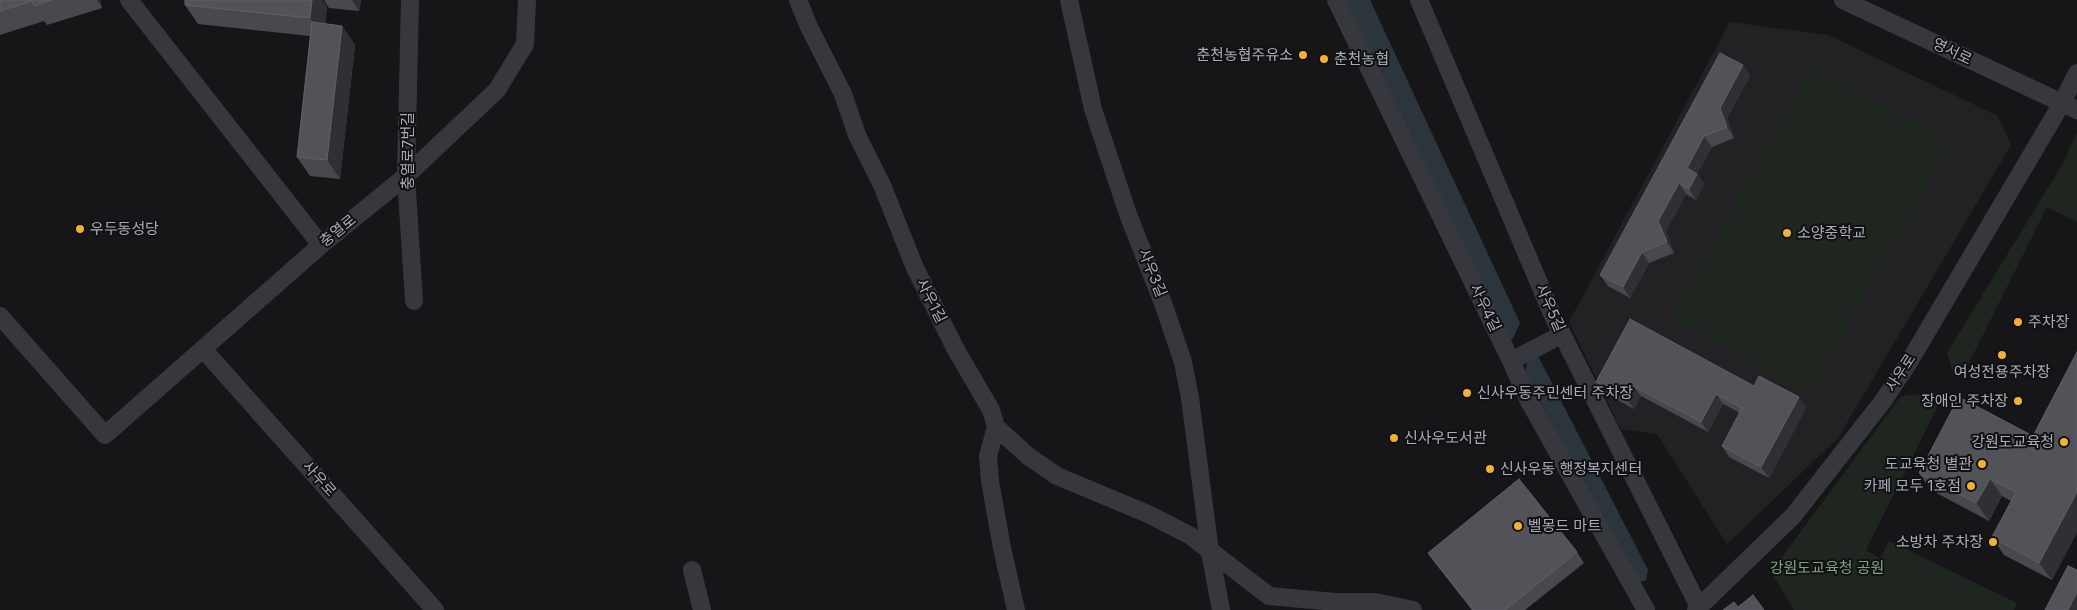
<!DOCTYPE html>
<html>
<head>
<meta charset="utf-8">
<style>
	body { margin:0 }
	canvas { display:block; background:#161618 }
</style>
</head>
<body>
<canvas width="2077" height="610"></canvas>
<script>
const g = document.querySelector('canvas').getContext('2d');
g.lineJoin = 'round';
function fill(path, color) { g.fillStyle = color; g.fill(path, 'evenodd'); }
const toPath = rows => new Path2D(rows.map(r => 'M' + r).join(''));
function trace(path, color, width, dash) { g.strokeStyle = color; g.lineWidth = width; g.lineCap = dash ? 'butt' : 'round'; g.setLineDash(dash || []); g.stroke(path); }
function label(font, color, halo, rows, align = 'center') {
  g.font = font + ' Inter,"Noto Sans KR",sans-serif'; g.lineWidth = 4; g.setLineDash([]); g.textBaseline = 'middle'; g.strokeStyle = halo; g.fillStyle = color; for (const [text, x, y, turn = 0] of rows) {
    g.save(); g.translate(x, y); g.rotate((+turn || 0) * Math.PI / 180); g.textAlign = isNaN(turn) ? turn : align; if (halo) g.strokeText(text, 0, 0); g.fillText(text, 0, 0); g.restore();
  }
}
fill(toPath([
	[1730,22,1828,35,1998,116,2011,145,1838,438,1727,544,1657,434,1621,429,1569,322]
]), '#222225');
fill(toPath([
	[1812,66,1951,143,1810,394,1671,317],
	[2077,132,2077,222,2047,207,1962,377,1952,370,1947,353,2062,165],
	[1945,392,1866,550,1880,559,1889,541,2017,603,2014,610,1794,610,1771,572,1901,396]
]), '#1e261f');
fill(toPath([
	[1346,0,1370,0,1520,323,1512,340,1503,338],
	[1536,352,1648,570,1646,580,1632,585,1626,570,1525,372,1529,356]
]), '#2c353c');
trace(toPath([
	[129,0,321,245],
	[410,0,406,176,414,301],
	[798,0,809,27,843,94,857,135,882,185,915,268,955,348,991,410,996,427,988,456,990,481,1002,548,1016,610],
	[1069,0,1093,109,1129,217,1163,303,1183,362,1190,398,1210,552,1221,610],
	[1336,0,1511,361,1529,401,1646,610],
	[1419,0,1553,316,1699,607],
	[1843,0,2077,110],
	[0,316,105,435,321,245,406,176,497,90,525,44,527,0],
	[203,349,435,610],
	[1511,361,1561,335],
	[996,427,1028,456,1057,476,1148,514,1191,536,1269,596,1335,602,1375,602,1413,610],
	[692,570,702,610],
	[1696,610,1793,516,1883,401,1909,362,2062,103,2077,73]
]), '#37383d', 18);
fill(toPath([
	[0,0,100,0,102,8,47,25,44,21,0,35],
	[185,0,322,0,327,7,325,24,342,26,355,45,340,179,310,176,297,157,310,36,198,24,185,5],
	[324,0,361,0,359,11,329,8],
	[1743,65,1750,76,1727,118,1734,138,1712,147,1697,174,1704,184,1696,200,1686,194,1666,231,1674,253,1649,263,1630,298,1608,286,1600,275],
	[2077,352,2077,532,2052,580,2004,555,1992,537,2011,501,2002,496,1989,521,1931,490,1919,473,2033,436],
	[1596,382,1754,386,1806,408,1769,478,1729,457,1722,446,1740,413,1723,404,1708,432,1641,396,1634,409,1603,392],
	[1577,552,1584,563,1525,610,1472,610,1435,563,1428,553]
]), '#47494d');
fill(toPath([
	[97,0,100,0,102,8],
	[312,0,322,0,327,7,324,37,310,18],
	[352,0,361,0,359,11],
	[342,26,355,45,340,179,327,160],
	[1743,65,1750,76,1727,118,1734,138,1727,127,1720,108],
	[1704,136,1712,147,1697,174,1704,184,1696,200,1689,189,1687,168],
	[1679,183,1686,194,1666,231,1674,253,1667,242,1658,221],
	[1642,252,1649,263,1630,298,1623,287],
	[1633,386,1641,396,1634,409,1626,398],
	[1716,394,1723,404,1708,432,1701,422],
	[1799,397,1806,408,1769,478,1761,467],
	[1990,479,2002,496,1989,521,1976,503],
	[2077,492,2077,532,2052,580,2039,563],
	[2077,592,2077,610,2068,610]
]), '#2f3033');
const building = toPath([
	[0,0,52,0,34,6,32,1,0,11,0,0],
	[185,0,312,0,310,18,185,5,185,0],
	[312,22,342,26,327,160,297,157,312,22],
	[1720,53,1743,65,1720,108,1727,127,1704,136,1687,168,1697,174,1689,189,1679,183,1658,221,1667,242,1642,252,1623,287,1600,275,1720,53],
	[1630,319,1754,386,1759,376,1799,397,1761,467,1722,446,1742,408,1716,394,1701,422,1633,386,1626,398,1596,382,1630,319],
	[2077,352,2077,492,2039,563,1992,537,2016,492,1990,479,1976,503,1919,473,1959,397,2033,436,2077,352],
	[1519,479,1577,552,1505,610,1473,610,1428,553,1519,479],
	[2068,566,2077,570,2077,592,2068,610,2045,610,2068,566],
	[1753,595,1764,610,1723,610,1734,602,1738,607,1753,595]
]);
fill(building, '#525359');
trace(building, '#5f6168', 1);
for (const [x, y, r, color] of [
	[1303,55,5,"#f2b134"],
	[1324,59,5,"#f2b134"],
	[80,229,5,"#f2b134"],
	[1787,233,5,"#f2b134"],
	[2018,322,5,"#f2b134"],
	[2002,355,5,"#f2b134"],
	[1467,393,5,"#f2b134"],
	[2018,401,5,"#f2b134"],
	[1394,438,5,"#f2b134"],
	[2064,442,5,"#f2b134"],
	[1982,464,5,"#f2b134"],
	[1490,469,5,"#f2b134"],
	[1971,486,5,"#f2b134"],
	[1518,526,5,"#f2b134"],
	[1993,542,5,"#f2b134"]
]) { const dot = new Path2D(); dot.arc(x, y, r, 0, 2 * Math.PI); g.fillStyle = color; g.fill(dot); trace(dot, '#111113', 2); }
label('15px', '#a8adb8', '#111113', [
	["영서로",1952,52,26],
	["충열로7번길",408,151,-90],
	["충열로",338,231,-39],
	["사우3길",1152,273,68],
	["사우1길",931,301,63],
	["사우4길",1485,308,64],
	["사우5길",1550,308,66],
	["사우로",1901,373,-57],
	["사우로",319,479,48]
]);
label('15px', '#a8adb8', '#111113', [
	["춘천농협주유소",1293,55,"right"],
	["춘천농협",1334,59],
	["우두동성당",90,229],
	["소양중학교",1797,233],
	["주차장",2028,322],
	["여성전용주차장",2002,372,"center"],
	["신사우동주민센터 주차장",1477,393],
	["장애인 주차장",2008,401,"right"],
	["신사우도서관",1404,438],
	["강원도교육청",2054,442,"right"],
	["도교육청 별관",1972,464,"right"],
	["신사우동 행정복지센터",1500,469],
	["카페 모두 1호점",1961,486,"right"],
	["벨몽드 마트",1528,526],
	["소방차 주차장",1983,542,"right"]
], 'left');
label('15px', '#7fa381', '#111113', [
	["강원도교육청 공원",1827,568]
]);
</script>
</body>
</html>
